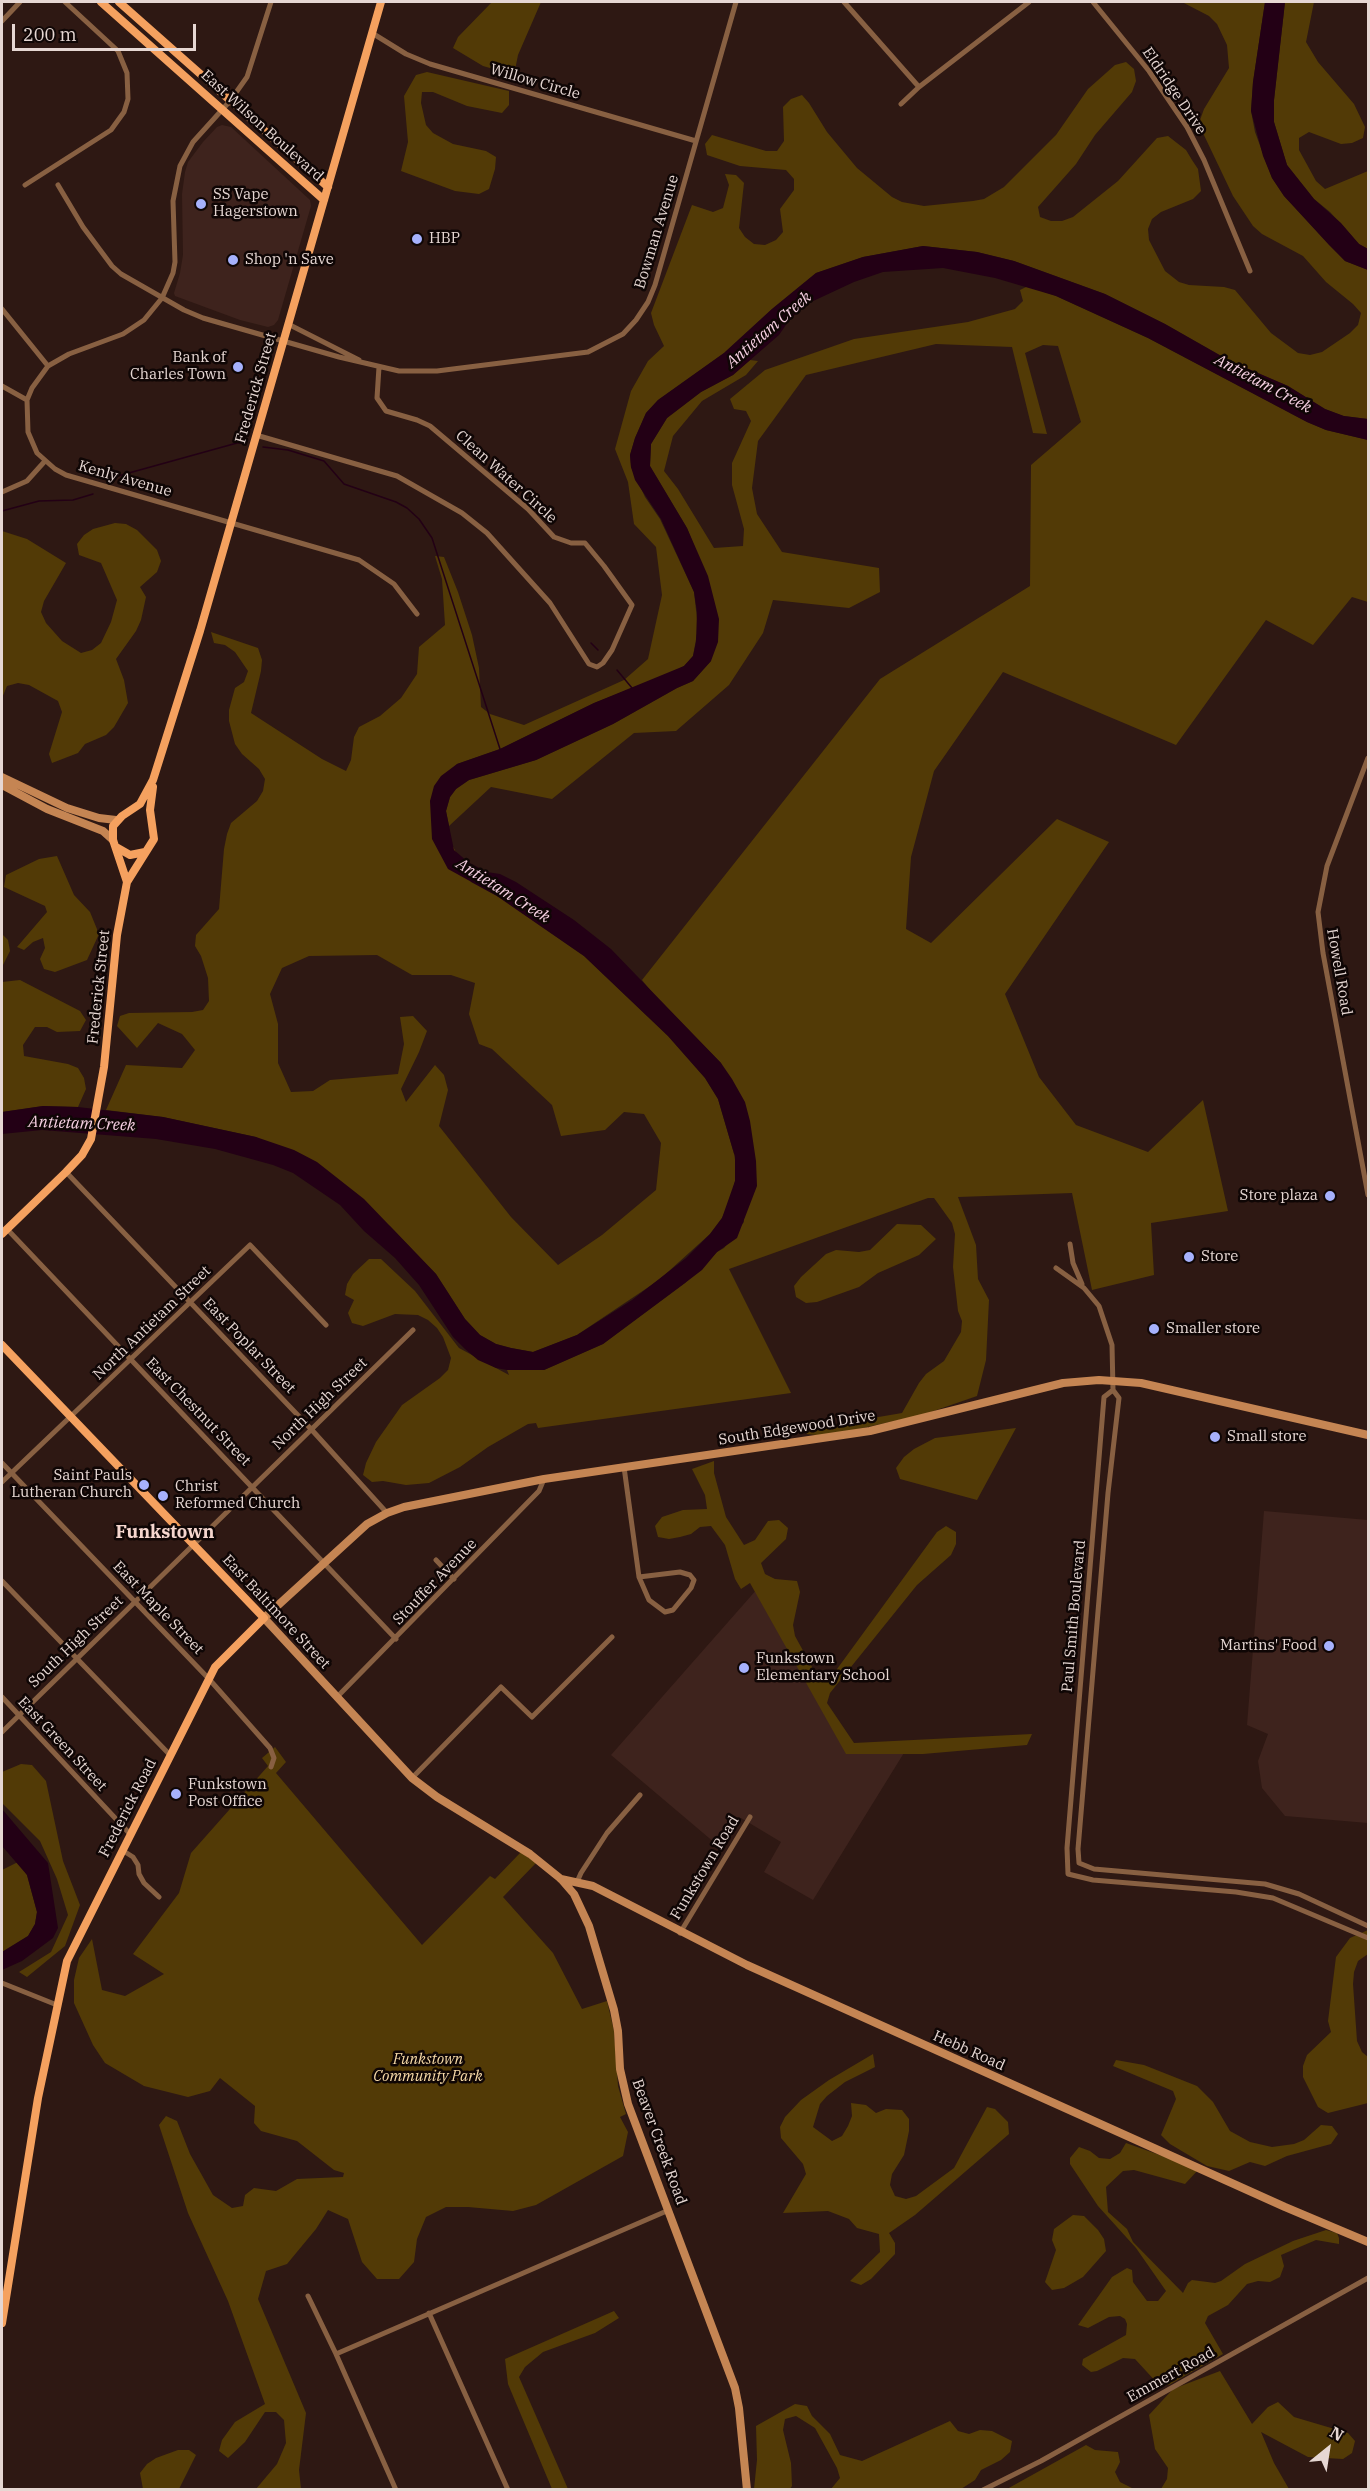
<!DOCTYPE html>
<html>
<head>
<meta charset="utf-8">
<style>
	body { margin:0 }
	#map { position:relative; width:1370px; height:2491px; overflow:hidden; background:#2e1813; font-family:"IBM Plex Serif",serif }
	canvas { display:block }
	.frame { position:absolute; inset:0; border:3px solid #e6d7d3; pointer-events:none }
	.north { position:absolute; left:1298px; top:2419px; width:60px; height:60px; -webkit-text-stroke:4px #0f0605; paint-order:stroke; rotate:30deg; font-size:16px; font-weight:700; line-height:24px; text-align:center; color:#e6d7d3 }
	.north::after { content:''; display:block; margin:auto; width:21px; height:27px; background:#e6d7d3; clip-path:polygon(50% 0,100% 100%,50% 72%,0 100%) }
	.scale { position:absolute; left:12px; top:24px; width:184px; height:27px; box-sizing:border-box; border:3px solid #e6d7d3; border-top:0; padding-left:8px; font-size:18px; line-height:21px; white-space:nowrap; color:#e6d7d3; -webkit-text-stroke:4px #0f0605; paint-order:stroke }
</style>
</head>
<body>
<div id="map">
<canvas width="1370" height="2491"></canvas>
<div class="frame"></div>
<div class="north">N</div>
<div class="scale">200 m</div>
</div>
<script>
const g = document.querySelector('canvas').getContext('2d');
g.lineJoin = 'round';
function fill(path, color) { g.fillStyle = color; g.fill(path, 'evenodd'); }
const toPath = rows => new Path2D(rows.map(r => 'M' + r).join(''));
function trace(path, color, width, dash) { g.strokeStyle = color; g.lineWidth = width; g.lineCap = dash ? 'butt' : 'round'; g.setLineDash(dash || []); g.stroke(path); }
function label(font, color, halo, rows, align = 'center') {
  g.font = font + ' "IBM Plex Serif",serif'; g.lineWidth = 5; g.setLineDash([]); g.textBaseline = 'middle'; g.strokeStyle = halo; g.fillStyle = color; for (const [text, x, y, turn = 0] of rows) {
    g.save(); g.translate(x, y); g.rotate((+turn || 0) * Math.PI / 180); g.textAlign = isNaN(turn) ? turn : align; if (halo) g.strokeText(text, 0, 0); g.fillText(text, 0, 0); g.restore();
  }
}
fill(toPath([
	[222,125,231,127,310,200,311,206,278,320,274,325,268,327,240,320,175,296,174,293,180,273,183,255,182,194,185,172,188,162,203,142,217,127],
	[1264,1511,1368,1520,1368,1823,1285,1816,1262,1788,1258,1761,1268,1734,1247,1725],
	[758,1588,846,1750,907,1748,813,1900,764,1872,781,1842,741,1818,722,1849,611,1755]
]), '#3e231d');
fill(toPath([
	[492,2,541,2,518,55,514,75,483,66,453,48,458,37],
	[1182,2,1265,2,1253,82,1251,111,1255,132,1272,178,1284,196,1345,261,1368,270,1368,419,1343,416,1325,409,1288,386,1230,361,1165,324,1105,294,1014,261,977,252,923,246,863,257,816,273,772,309,724,353,658,400,646,413,635,438,630,455,631,467,645,497,660,519,694,592,698,628,693,656,684,666,674,672,594,703,500,749,457,764,430,801,471,882,497,896,584,956,668,1036,705,1078,718,1099,735,1157,735,1181,730,1201,722,1218,710,1234,659,1280,577,1335,533,1352,511,1348,496,1344,480,1335,465,1319,436,1274,390,1226,256,1137,163,1117,106,1110,126,1065,182,1068,195,1050,182,1034,158,1023,137,1048,117,1026,120,1016,129,1013,192,1012,203,1010,209,1001,208,978,201,956,195,946,196,935,219,909,224,849,227,834,231,823,257,801,263,791,265,779,259,769,242,754,235,744,229,721,229,710,235,688,244,682,248,671,235,652,225,645,214,643,211,632,258,648,262,660,261,671,251,713,322,759,346,771,351,760,354,737,359,727,380,716,401,698,417,674,419,647,445,625,442,579,435,556,444,557,458,592,472,635,479,668,481,707,490,714,524,725,624,680,648,659,662,595,656,547,634,524,628,482,615,449,631,391,648,361,664,346,654,325,651,313,692,205,713,212,723,208,729,185,725,174,736,175,744,183,739,228,745,237,754,244,765,245,776,240,783,232,780,209,794,190,794,179,786,170,740,166,707,155,705,144,712,135,766,151,777,151,784,141,783,107,791,99,802,95,809,103,827,132,857,168,892,197,902,202,924,206,973,201,984,199,1004,187,1056,135,1088,89,1115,65,1126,62,1134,69,1136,81,1132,92,1095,135,1076,164,1038,207,1040,217,1051,221,1062,221,1073,217,1118,181,1157,138,1168,136,1186,150,1192,160,1198,169,1201,191,1193,199,1161,212,1152,219,1148,229,1149,240,1165,271,1179,282,1189,285,1224,287,1235,290,1271,333,1298,353,1310,355,1322,352,1350,333,1358,325,1361,313,1353,304,1326,282,1303,256,1262,234,1253,226,1233,196,1202,131,1200,120,1204,109,1229,68,1227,45,1217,24,1209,16],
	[377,955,412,975,451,975,475,983,469,1014,479,1044,492,1049,552,1105,561,1136,605,1130,624,1112,644,1114,661,1143,656,1190,602,1235,558,1265,511,1217,439,1126,448,1090,444,1075,435,1065,406,1102,401,1089,419,1052,427,1031,413,1016,400,1017,404,1044,398,1074,330,1080,313,1091,291,1092,278,1063,278,1024,270,994,282,968,309,956],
	[1285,2,1314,2,1306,42,1318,62,1354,104,1365,127,1363,138,1352,143,1341,144,1309,132,1299,138,1299,150,1316,181,1325,189,1368,171,1368,249,1359,244,1330,212,1314,199,1287,165,1274,122,1274,100],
	[427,72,509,91,509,105,502,113,467,106,433,92,422,92,421,103,426,125,433,133,453,144,486,151,496,157,495,169,489,189,479,194,455,191,401,171,408,142,404,96,416,75],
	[1028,286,1056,296,1148,338,1307,422,1326,430,1368,440,1368,602,1352,597,1313,645,1266,620,1176,745,1003,672,934,771,911,857,906,929,931,943,1057,819,1109,842,1005,994,1039,1077,1076,1125,1148,1152,1203,1100,1228,1211,1151,1223,1154,1275,1092,1290,1072,1193,958,1197,976,1245,978,1279,989,1300,986,1360,977,1396,922,1415,826,1436,806,1434,814,1428,902,1413,919,1383,926,1374,944,1361,961,1332,962,1321,958,1311,953,1267,955,1234,952,1223,934,1198,928,1198,729,1269,791,1393,538,1428,536,1423,528,1424,488,1447,460,1467,429,1483,406,1485,383,1481,372,1482,363,1475,366,1463,376,1442,402,1405,440,1378,448,1370,451,1358,443,1337,437,1328,428,1320,418,1315,395,1314,363,1326,352,1323,348,1313,354,1300,345,1295,347,1284,353,1274,369,1259,381,1259,415,1291,459,1348,509,1375,507,1370,544,1370,603,1344,685,1283,717,1252,724,1248,744,1222,721,1063,654,995,642,980,880,679,1030,586,1031,465,1081,422,1058,346,1043,345,1025,353,1047,434,1033,433,1012,347,936,344,806,375,758,441,752,488,757,514,782,552,879,568,880,592,849,608,773,600,763,633,729,685,676,731,634,733,552,799,491,787,449,826,446,811,450,797,456,789,469,780,536,760,613,724,677,688,693,681,711,661,695,548,687,528,650,466,651,444,667,418,701,392,733,375,750,360,758,361,746,375,702,401,673,436,664,471,678,489,714,548,743,546,744,529,732,485,732,463,751,421,746,411,734,409,730,399,765,370,854,339,968,322,1015,309,1023,301,1020,290],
	[115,523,126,524,137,530,157,550,161,561,157,572,140,587,146,597,141,620,136,631,116,659,124,680,128,703,114,727,106,735,85,744,78,753,52,763,49,754,62,712,58,701,29,685,18,683,7,686,2,698,2,531,27,539,66,563,44,601,41,612,46,623,62,641,81,653,92,650,101,643,111,622,117,600,101,563,79,555,77,544,84,535,93,529],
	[57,856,74,895,90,912,99,934,87,960,55,972,44,969,40,959,45,948,43,938,33,942,24,950,17,947,47,912,45,906,4,887,6,875,39,859],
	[2,934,8,940,10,951,2,967],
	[20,980,80,1011,86,1020,80,1031,57,1032,47,1027,35,1027,23,1045,24,1056,68,1064,78,1068,84,1078,86,1089,78,1107,43,1106,2,1112,2,982],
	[897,1224,921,1225,936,1239,919,1255,878,1273,859,1287,817,1302,806,1303,796,1297,794,1286,801,1277,826,1254,836,1250,859,1252,870,1250],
	[1016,1428,977,1500,900,1479,896,1468,904,1457,914,1449,935,1438],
	[714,1461,714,1473,726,1517,744,1545,755,1540,768,1521,779,1520,788,1528,786,1539,761,1563,765,1574,775,1579,797,1581,800,1592,793,1625,795,1636,817,1676,829,1680,937,1532,946,1526,956,1532,956,1544,951,1555,917,1585,830,1693,827,1703,854,1743,1032,1734,1027,1745,923,1754,846,1754,750,1583,741,1589,735,1579,725,1545,711,1526,700,1527,691,1534,680,1537,669,1539,658,1537,655,1526,662,1517,683,1510,707,1509,705,1495,692,1469],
	[275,1747,286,1762,276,1773,422,1945,490,1876,495,1879,521,1852,536,1863,503,1897,553,1953,582,2009,607,2001,614,2031,618,2086,626,2114,620,2117,628,2132,623,2156,536,2205,513,2211,468,2207,446,2207,426,2217,417,2239,414,2262,399,2279,377,2279,362,2262,348,2219,328,2210,316,2229,287,2264,266,2271,258,2299,306,2413,299,2470,301,2489,256,2489,277,2464,286,2443,284,2420,276,2412,265,2412,245,2442,228,2458,219,2451,222,2440,235,2422,265,2404,228,2301,188,2213,159,2125,166,2116,177,2121,190,2154,213,2195,232,2208,243,2206,245,2195,254,2188,276,2191,297,2179,343,2177,344,2173,334,2170,297,2141,261,2131,254,2123,255,2106,220,2078,210,2091,188,2097,144,2086,105,2063,93,2045,74,2003,74,1980,79,1958,92,1939,102,1990,125,1996,164,1974,133,1954,179,1893,191,1853,268,1766,262,1758],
	[21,1764,32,1765,46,1781,63,1861,80,1905,65,1946,27,1977,19,1972,51,1952,68,1915,57,1879,40,1841,2,1803,2,1772],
	[18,1862,27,1875,37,1912,35,1924,28,1936,2,1952,2,1870],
	[1368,1930,1368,1954,1358,1961,1354,1972,1353,1984,1357,2041,1362,2052,1368,2057,1368,2103,1328,2113,1318,2107,1303,2077,1303,2066,1307,2055,1331,2032,1328,2021,1336,1957,1350,1938],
	[873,2054,875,2067,845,2082,827,2096,820,2104,813,2127,832,2141,842,2136,848,2126,852,2116,851,2103,866,2105,876,2113,886,2109,902,2110,909,2119,909,2131,904,2155,892,2174,890,2185,895,2196,906,2199,916,2196,954,2168,987,2107,995,2109,1008,2122,1009,2134,915,2215,889,2233,895,2243,895,2254,871,2279,861,2285,850,2281,880,2252,879,2234,857,2228,849,2219,828,2211,783,2213,806,2174,803,2164,781,2138,780,2127,785,2117,801,2100,829,2080],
	[1116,2060,1144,2065,1197,2086,1213,2102,1230,2131,1250,2142,1272,2147,1294,2144,1304,2140,1321,2125,1332,2126,1338,2134,1331,2144,1287,2156,1265,2166,1250,2162,1229,2171,1207,2166,1170,2144,1161,2135,1176,2099,1173,2091,1113,2066],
	[1126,2143,1199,2169,1185,2184,1134,2170,1123,2171,1106,2187,1108,2212,1127,2229,1133,2242,1183,2293,1188,2283,1192,2280,1215,2283,1221,2281,1245,2264,1293,2241,1326,2230,1337,2233,1339,2238,1339,2244,1316,2240,1281,2255,1284,2266,1280,2277,1270,2282,1258,2281,1247,2284,1228,2305,1208,2316,1205,2323,1223,2354,1169,2385,1158,2384,1135,2359,1123,2358,1097,2371,1091,2372,1082,2365,1083,2359,1126,2335,1127,2324,1125,2319,1120,2316,1109,2317,1088,2328,1078,2325,1112,2277,1127,2268,1132,2270,1133,2282,1147,2301,1158,2301,1166,2291,1136,2248,1098,2206,1070,2164,1070,2158,1079,2147,1090,2151,1099,2158,1110,2159,1120,2153],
	[1073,2215,1084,2216,1098,2230,1104,2239,1106,2251,1083,2277,1064,2288,1052,2290,1045,2282,1056,2250,1052,2240,1054,2229],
	[614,2311,619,2318,595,2333,543,2352,525,2367,519,2377,568,2489,552,2489,508,2384,505,2359],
	[1220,2371,1252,2424,1268,2407,1278,2402,1294,2417,1348,2433,1355,2441,1352,2453,1343,2459,1308,2457,1261,2432,1274,2463,1289,2489,1161,2489,1167,2479,1168,2468,1155,2449,1149,2415,1173,2389],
	[795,2404,807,2406,812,2416,830,2434,840,2455,862,2461,950,2421,958,2431,969,2434,980,2430,992,2431,1012,2441,1010,2452,1001,2460,981,2470,975,2480,961,2489,831,2489,840,2478,837,2468,815,2428,796,2416,785,2419,783,2430,791,2463,792,2486,790,2489,754,2489,757,2460,756,2426],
	[1086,2445,1095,2450,1118,2452,1120,2462,1115,2472,1120,2482,1134,2489,1007,2489],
	[178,2450,189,2450,196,2455,179,2489,143,2489,140,2473,147,2464,156,2458]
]), '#523a06');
fill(toPath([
	[1265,2,1285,2,1274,100,1274,122,1287,165,1314,199,1341,223,1359,244,1368,249,1368,270,1345,261,1329,245,1284,196,1272,178,1263,156,1251,111,1253,82],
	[923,246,977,252,1014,261,1105,294,1165,324,1230,361,1288,386,1325,409,1344,416,1368,419,1368,440,1326,430,1307,422,1148,338,1056,296,995,278,943,268,883,272,854,282,809,303,790,319,779,335,733,375,701,392,667,418,651,444,650,466,687,528,708,576,719,619,718,642,711,661,693,681,677,688,613,724,536,760,469,780,456,789,450,797,446,811,454,850,468,862,487,872,500,874,516,882,574,920,611,949,721,1063,732,1079,745,1102,750,1121,756,1161,757,1186,737,1238,717,1252,702,1270,685,1283,603,1344,544,1370,507,1370,496,1368,478,1360,465,1349,453,1337,419,1285,395,1258,364,1231,340,1205,293,1173,273,1165,215,1149,156,1139,42,1130,2,1134,2,1112,43,1106,78,1107,163,1117,256,1137,294,1150,317,1162,364,1199,436,1274,465,1319,480,1335,496,1344,511,1348,533,1352,577,1335,632,1300,686,1258,710,1234,722,1218,735,1181,735,1157,718,1099,705,1078,668,1036,584,956,497,896,448,869,432,839,430,801,434,786,441,776,457,764,500,749,594,703,684,666,693,656,696,642,697,612,694,592,661,519,635,480,631,467,630,455,635,438,646,413,658,400,724,353,772,309,816,273,863,257],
	[2,1809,48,1863,58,1928,53,1938,22,1961,2,1970,2,1952,28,1936,35,1924,37,1912,27,1875,2,1846]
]), '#230015');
trace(toPath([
	[263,447,288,450,324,461,344,484,396,502,407,508,419,519,432,538,500,749],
	[118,476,237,443,245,443],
	[2,511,39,501,73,500,93,494],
	[591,643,598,650],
	[617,670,632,688]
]), '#230015', 1.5);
trace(toPath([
	[271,2,247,77,230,101,193,142,180,166,173,201,175,262,173,273,162,298,144,320,123,334,69,354,48,366,32,388,27,400,28,432,37,453,55,469,66,475,359,560,394,584,417,614],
	[844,2,919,87],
	[1093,2,1149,71,1187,127,1204,160,1250,271],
	[2,21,20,2],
	[372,33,406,54,430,64,696,141],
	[901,104,919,87,1029,2],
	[25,185,111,130,124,112,128,99,127,73,118,51,65,2],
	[58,185,83,227,112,266,121,274,184,310,203,318,339,357,399,371,437,371,588,352,623,334,636,320,648,302,655,285,736,2],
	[2,309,48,366],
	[288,324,359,360],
	[2,386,27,400],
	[256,435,397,476,462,513,487,533,550,603,589,664,597,667,603,663,612,650,632,605,604,566,585,543,571,543,554,537,528,509,430,426,417,420,386,411,377,398,379,367],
	[2,492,27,481,45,461],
	[1368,758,1327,866,1318,912,1323,953,1368,1195],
	[66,1172,311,1429,387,1513],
	[7,1229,396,1639],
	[1070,1244,1073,1263,1082,1284],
	[1056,1268,1084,1288,1099,1306,1112,1345,1113,1390,1119,1398,1108,1493,1078,1849,1079,1863,1094,1869,1265,1884,1299,1894,1368,1926],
	[1113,1390,1104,1397,1067,1848,1068,1874,1093,1880,1236,1892,1273,1898,1368,1938],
	[2,1463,209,1679,270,1748,274,1758,271,1767],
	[624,1467,639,1577,680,1572,690,1575,694,1580,691,1588,673,1610,665,1612,649,1600,639,1577],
	[2,1482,250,1245,326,1325],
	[436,1560,454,1579],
	[2,1581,170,1755],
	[2,1697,130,1834],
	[337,1697,539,1491,544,1479],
	[2,1732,413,1330],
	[412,1778,501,1687,532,1717,612,1637],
	[122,1850,133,1857,138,1865,139,1874,144,1883,159,1897],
	[577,1882,581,1873,607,1833,640,1795],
	[680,1933,750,1817],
	[2,1983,57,2005],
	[308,2296,336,2354,669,2210],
	[429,2313,508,2490],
	[336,2354,396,2490],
	[983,2490,1041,2461,1368,2278]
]), '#886042', 5);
trace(toPath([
	[2,777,67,808,99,818,116,820],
	[2,785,47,809,103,831,113,840],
	[561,1879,593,1886,747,1965,1285,2207,1368,2242],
	[747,2490,739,2408,735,2388,628,2104,620,2069,618,2031,614,2010,589,1926,574,1894,561,1879,530,1854,437,1797,412,1778,264,1618,367,1524,387,1513,404,1507,544,1479,870,1431,1063,1383,1099,1380,1141,1383,1368,1435]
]), '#c58553', 8);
trace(toPath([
	[101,2,324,200],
	[119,2,328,187],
	[116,847,130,855,145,852],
	[127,882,113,840,113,826,122,816,140,804,153,780,200,631,381,2],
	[2,1234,66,1172,82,1155,91,1139,104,1067,117,935,127,882,154,839,150,810,153,787],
	[2,1345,264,1618,215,1667,67,1961,38,2098,2,2323]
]), '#f5a15f', 8);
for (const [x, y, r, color] of [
	[201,204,6,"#a6b1fc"],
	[417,239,6,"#a6b1fc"],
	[233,260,6,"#a6b1fc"],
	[238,367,6,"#a6b1fc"],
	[1330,1196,6,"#a6b1fc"],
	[1189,1257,6,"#a6b1fc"],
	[1154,1329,6,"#a6b1fc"],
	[1215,1437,6,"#a6b1fc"],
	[144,1485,6,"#a6b1fc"],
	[163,1496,6,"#a6b1fc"],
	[1329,1646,6,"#a6b1fc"],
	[744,1668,6,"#a6b1fc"],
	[176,1794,6,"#a6b1fc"]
]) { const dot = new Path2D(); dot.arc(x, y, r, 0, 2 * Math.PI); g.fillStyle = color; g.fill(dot); trace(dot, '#0f0605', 2); }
label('15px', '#e6d7d3', '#0f0605', [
	["Willow Circle",535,82,16],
	["Eldridge Drive",1174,91,56],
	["East Wilson Boulevard",262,126,42],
	["Bowman Avenue",657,232,-73],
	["Frederick Street",256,388,-74],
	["Clean Water Circle",506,477,42],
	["Kenly Avenue",125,479,16],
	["Howell Road",1339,972,80],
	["Frederick Street",99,987,-84],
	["North Antietam Street",152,1323,-44],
	["East Poplar Street",249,1346,46],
	["North High Street",320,1404,-44],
	["East Chestnut Street",198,1412,46],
	["South Edgewood Drive",797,1428,-9],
	["Stouffer Avenue",435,1582,-46],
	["East Maple Street",158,1608,46],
	["East Baltimore Street",276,1612,47],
	["Paul Smith Boulevard",1074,1616,-85],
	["South High Street",76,1642,-44],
	["East Green Street",62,1744,47],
	["Frederick Road",128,1808,-63],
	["Funkstown Road",705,1868,-59],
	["Hebb Road",969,2051,24],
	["Beaver Creek Road",659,2142,70],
	["Emmert Road",1171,2375,-29]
]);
label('15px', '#e6d7d3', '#0f0605', [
	["SS Vape",213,195],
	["Hagerstown",213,212],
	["HBP",429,239],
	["Shop 'n Save",245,260],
	["Bank of",226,358,"right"],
	["Charles Town",226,375,"right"],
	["Store plaza",1318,1196,"right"],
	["Store",1201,1257],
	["Smaller store",1166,1329],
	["Small store",1227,1437],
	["Saint Pauls",132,1476,"right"],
	["Lutheran Church",132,1493,"right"],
	["Christ",175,1487],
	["Reformed Church",175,1504],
	["Martins' Food",1317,1646,"right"],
	["Funkstown",756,1659],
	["Elementary School",756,1676],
	["Funkstown",188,1785],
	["Post Office",188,1802]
], 'left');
label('italic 15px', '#f8dba8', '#0f0605', [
	["Funkstown",428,2060],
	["Community Park",428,2077]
]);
label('italic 16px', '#f7d1e3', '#0f0605', [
	["Antietam Creek",769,330,-41],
	["Antietam Creek",1263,384,28],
	["Antietam Creek",503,891,32],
	["Antietam Creek",82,1124,2]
]);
label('bold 18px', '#f5d6ce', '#0f0605', [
	["Funkstown",165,1533]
]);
</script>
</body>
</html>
